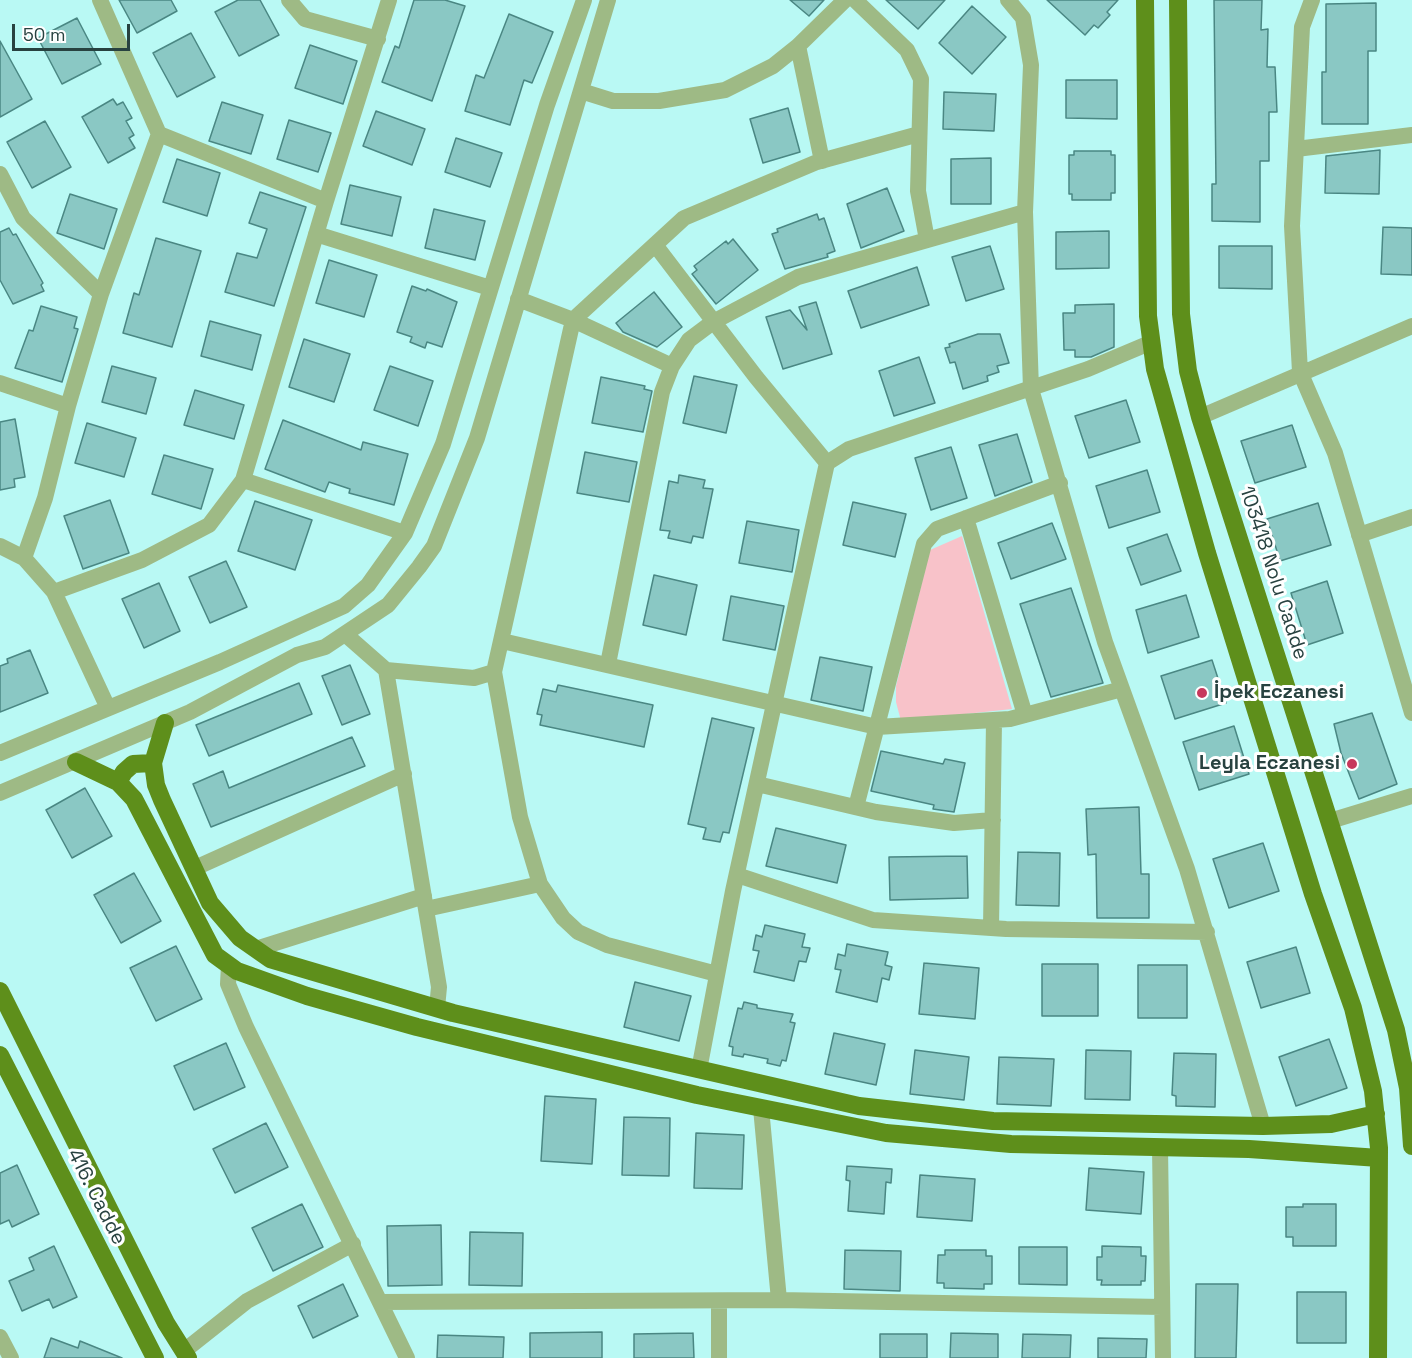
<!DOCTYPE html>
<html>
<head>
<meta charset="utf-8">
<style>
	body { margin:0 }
	#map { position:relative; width:1412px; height:1358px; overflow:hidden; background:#b9f9f4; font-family:"Space Grotesk",sans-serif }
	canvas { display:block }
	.scale { position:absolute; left:12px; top:24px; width:118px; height:27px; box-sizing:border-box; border:3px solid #284240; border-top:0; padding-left:8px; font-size:18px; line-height:21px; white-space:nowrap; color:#284240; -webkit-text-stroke:4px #fff; paint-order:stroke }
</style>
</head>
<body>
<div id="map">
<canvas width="1412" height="1358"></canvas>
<div class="scale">50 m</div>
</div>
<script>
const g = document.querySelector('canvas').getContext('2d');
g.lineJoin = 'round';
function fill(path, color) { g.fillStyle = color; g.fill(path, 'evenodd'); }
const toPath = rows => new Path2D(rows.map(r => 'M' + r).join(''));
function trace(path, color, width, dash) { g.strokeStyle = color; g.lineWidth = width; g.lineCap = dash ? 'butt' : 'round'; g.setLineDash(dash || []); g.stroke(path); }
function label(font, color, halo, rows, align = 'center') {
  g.font = font + ' "Space Grotesk",sans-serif'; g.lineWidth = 6; g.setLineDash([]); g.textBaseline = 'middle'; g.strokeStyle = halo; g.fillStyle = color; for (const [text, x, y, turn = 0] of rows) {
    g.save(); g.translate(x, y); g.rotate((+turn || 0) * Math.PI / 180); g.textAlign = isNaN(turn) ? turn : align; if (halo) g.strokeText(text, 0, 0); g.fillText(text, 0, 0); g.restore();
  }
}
fill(toPath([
	[962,536,1012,709,901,721,896,702,896,686,930,550]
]), '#f8c2c9');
const building = toPath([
	[119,0,171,0,177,11,137,33,119,0],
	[238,0,260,0,279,35,239,56,215,12,238,0],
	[414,0,445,0,465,6,432,101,382,82,395,46,399,48,414,0],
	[790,0,824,0,809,16,790,0],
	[886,0,945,0,918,29,886,0],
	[1047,0,1118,0,1107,12,1110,15,1098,28,1094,25,1085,35,1047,0],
	[1214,0,1262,0,1261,30,1268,29,1267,67,1275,67,1277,112,1269,112,1269,161,1260,161,1260,222,1212,221,1212,184,1216,184,1214,0],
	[1376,3,1376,51,1368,51,1368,124,1322,124,1322,72,1326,72,1326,4,1376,3],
	[972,6,1006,37,972,74,939,43,972,6],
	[509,14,553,32,532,83,524,80,510,125,465,111,476,75,484,78,509,14],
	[77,18,101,64,62,84,38,38,77,18],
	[191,33,215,77,177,97,153,53,191,33],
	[0,41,32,99,0,117,0,41],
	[310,45,357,61,343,104,295,88,310,45],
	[1066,80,1117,80,1117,119,1066,118,1066,80],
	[944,92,996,94,994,131,943,129,944,92],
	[113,99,117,105,123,102,132,118,126,121,134,135,129,138,135,148,108,163,82,117,113,99],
	[222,102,263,115,251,154,209,141,222,102],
	[788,108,800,152,763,163,750,119,788,108],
	[376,111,425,129,412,165,363,146,376,111],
	[289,120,331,133,318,172,277,159,289,120],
	[45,121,71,167,32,188,7,142,45,121],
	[456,138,502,153,490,187,445,172,456,138],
	[1380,150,1379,194,1325,193,1326,156,1380,150],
	[1074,151,1111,151,1111,155,1115,155,1115,193,1111,193,1111,200,1072,200,1072,194,1069,194,1069,155,1074,155,1074,151],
	[991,158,991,204,951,204,951,159,991,158],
	[177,159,220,173,207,216,163,202,177,159],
	[350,185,401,197,392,236,341,224,350,185],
	[887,188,904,231,861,248,847,204,887,188],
	[260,192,306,207,274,306,225,292,237,253,257,258,267,229,249,223,260,192],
	[70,194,117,209,104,249,57,233,70,194],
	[434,209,485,221,475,260,425,248,434,209],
	[817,214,819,220,824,218,835,251,827,254,828,257,785,269,772,234,778,232,777,229,817,214],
	[1383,227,1412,228,1412,275,1381,274,1383,227],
	[9,228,13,235,16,234,43,283,41,285,44,291,13,304,0,280,0,232,9,228],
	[1109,231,1109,268,1056,269,1056,232,1109,231],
	[156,238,201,251,172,347,123,333,134,293,139,295,156,238],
	[733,239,758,270,716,304,692,274,697,270,694,266,726,241,728,244,733,239],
	[990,246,1004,289,966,301,952,257,990,246],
	[1219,246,1272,246,1272,289,1219,288,1219,246],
	[329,260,377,275,364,317,316,303,329,260],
	[917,267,929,305,861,328,848,291,917,267],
	[412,286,426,291,427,289,457,302,442,347,427,342,425,348,410,342,412,337,397,332,412,286],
	[654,292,682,327,657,347,623,332,616,323,654,292],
	[816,302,832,354,783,369,766,317,790,310,807,330,799,307,816,302],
	[1114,304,1114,347,1091,357,1075,357,1075,350,1064,350,1063,313,1075,313,1075,305,1114,304],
	[41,306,77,317,74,328,78,329,62,382,15,368,29,330,33,331,41,306],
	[210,321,261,335,252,370,201,356,210,321],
	[978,334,1000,334,1009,363,997,366,999,372,987,376,988,381,963,389,955,362,950,363,945,348,950,347,949,344,978,334],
	[304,339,350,354,334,402,289,387,304,339],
	[919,357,935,403,894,416,879,371,919,357],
	[112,366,156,378,146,414,102,402,112,366],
	[390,366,433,381,418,426,374,410,390,366],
	[694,376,737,385,726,433,683,423,694,376],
	[601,377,645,386,644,389,652,391,643,432,592,423,601,377],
	[195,390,244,405,234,439,184,425,195,390],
	[1126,400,1140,442,1089,458,1075,416,1126,400],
	[15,419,25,477,14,479,15,487,0,490,0,422,15,419],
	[283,420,361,450,363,442,408,454,394,505,349,493,350,489,329,482,325,492,265,469,283,420],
	[87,423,136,438,124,477,75,463,87,423],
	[1292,425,1306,467,1255,483,1241,441,1292,425],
	[1017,434,1032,482,995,496,979,445,1017,434],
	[951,447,967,498,931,510,915,458,951,447],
	[585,452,637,462,629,502,577,493,585,452],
	[164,455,213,469,201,509,152,494,164,455],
	[1147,470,1160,512,1109,528,1096,486,1147,470],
	[679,475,705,480,703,488,713,489,703,538,693,536,691,543,668,538,670,531,660,530,669,481,678,483,679,475],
	[110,500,129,553,83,569,64,516,110,500],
	[255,501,312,520,295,570,238,551,255,501],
	[853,502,906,514,895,557,843,545,853,502],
	[1318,503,1331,545,1280,561,1267,519,1318,503],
	[747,521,799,530,792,572,739,563,747,521],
	[1052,523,1066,559,1011,579,998,543,1052,523],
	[1167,534,1181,571,1141,585,1127,548,1167,534],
	[226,561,247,607,210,623,189,577,226,561],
	[654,575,697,585,686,635,643,625,654,575],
	[1327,581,1343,633,1307,645,1291,593,1327,581],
	[159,583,180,631,144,648,122,599,159,583],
	[1071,588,1103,683,1051,697,1020,604,1071,588],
	[1186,595,1199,637,1148,653,1136,610,1186,595],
	[731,596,784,606,775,650,723,640,731,596],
	[30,650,48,693,0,712,0,666,8,663,7,659,30,650],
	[820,657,872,667,863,711,811,700,820,657],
	[1212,660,1226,703,1175,719,1161,676,1212,660],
	[350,665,370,714,342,725,322,676,350,665],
	[299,683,312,714,209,756,196,725,299,683],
	[558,685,653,705,644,747,540,725,542,715,537,714,543,689,556,692,558,685],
	[1372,713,1397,784,1359,799,1341,753,1334,724,1372,713],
	[712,718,754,728,729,833,723,832,720,842,703,839,706,828,688,824,712,718],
	[1234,726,1249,774,1199,790,1183,742,1234,726],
	[352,737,365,766,211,827,193,784,223,771,229,788,352,737],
	[881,751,943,764,945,759,965,763,954,812,933,809,934,805,871,791,881,751],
	[85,788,112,836,72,858,46,810,85,788],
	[1139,807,1141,874,1149,874,1149,918,1097,918,1096,854,1088,855,1086,809,1139,807],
	[776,828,846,845,837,883,766,866,776,828],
	[1263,843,1279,891,1229,908,1213,859,1263,843],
	[1018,852,1060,853,1059,906,1016,905,1018,852],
	[967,856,968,898,890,900,889,857,967,856],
	[134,873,161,921,121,943,94,895,134,873],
	[765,925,805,934,802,947,810,948,806,962,799,961,794,981,754,972,759,951,753,950,756,935,762,937,765,925],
	[847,944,888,952,885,965,892,967,889,980,882,978,877,1002,836,992,841,970,835,969,838,954,845,956,847,944],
	[176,946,202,999,156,1021,130,968,176,946],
	[1296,947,1310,993,1261,1008,1247,962,1296,947],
	[924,963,979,968,975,1019,919,1014,924,963],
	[1042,964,1098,964,1098,1016,1042,1016,1042,964],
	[1138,965,1187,965,1187,1018,1138,1018,1138,965],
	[635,982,691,996,679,1041,624,1027,635,982],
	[744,1002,757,1005,757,1008,793,1014,790,1022,795,1023,786,1061,782,1060,780,1066,767,1063,768,1059,744,1054,743,1057,732,1055,733,1047,729,1046,738,1008,742,1009,744,1002],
	[834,1033,885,1044,876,1085,825,1074,834,1033],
	[1329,1039,1347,1088,1296,1106,1279,1057,1329,1039],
	[226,1043,245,1087,194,1110,174,1066,226,1043],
	[915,1050,969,1057,964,1100,910,1094,915,1050],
	[1086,1050,1131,1051,1130,1100,1085,1099,1086,1050],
	[1174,1053,1216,1054,1215,1107,1176,1106,1176,1096,1172,1095,1174,1053],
	[999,1057,1054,1059,1051,1106,997,1104,999,1057],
	[545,1096,596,1099,592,1164,541,1161,545,1096],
	[624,1117,670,1118,669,1176,622,1175,624,1117],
	[266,1123,288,1167,235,1193,213,1149,266,1123],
	[696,1133,744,1135,742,1189,694,1188,696,1133],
	[17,1165,39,1214,12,1227,9,1220,0,1224,0,1173,17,1165],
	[847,1166,892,1169,891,1183,886,1182,884,1214,848,1211,850,1181,846,1180,847,1166],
	[1089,1168,1144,1172,1141,1214,1086,1210,1089,1168],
	[920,1175,975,1179,972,1221,917,1217,920,1175],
	[302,1204,323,1247,273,1271,252,1228,302,1204],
	[1303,1204,1336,1204,1336,1246,1293,1246,1293,1237,1286,1237,1286,1207,1303,1207,1303,1204],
	[441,1225,442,1285,388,1286,387,1226,441,1225],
	[470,1232,523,1233,522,1286,469,1285,470,1232],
	[54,1246,77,1297,53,1308,49,1299,22,1311,9,1281,34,1270,29,1258,54,1246],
	[1102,1246,1141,1247,1141,1256,1146,1256,1145,1281,1141,1281,1141,1285,1101,1285,1102,1280,1097,1280,1097,1257,1102,1257,1102,1246],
	[1019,1247,1067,1247,1067,1285,1019,1284,1019,1247],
	[845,1250,901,1251,900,1291,844,1289,845,1250],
	[945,1250,986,1250,986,1256,992,1256,992,1284,984,1284,984,1289,944,1288,944,1283,937,1283,938,1255,945,1255,945,1250],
	[343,1284,358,1316,313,1338,298,1306,343,1284],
	[1196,1284,1238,1284,1236,1358,1195,1358,1196,1284],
	[1297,1292,1346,1292,1346,1343,1297,1343,1297,1292],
	[602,1332,602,1358,530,1358,530,1333,602,1332],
	[693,1333,694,1358,634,1358,634,1334,693,1333],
	[951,1333,998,1334,998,1358,950,1358,951,1333],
	[880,1334,927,1334,927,1358,880,1358,880,1334],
	[1023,1334,1071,1335,1070,1358,1022,1358,1023,1334],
	[438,1335,504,1337,503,1358,437,1358,438,1335],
	[51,1338,78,1348,80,1341,122,1358,44,1358,51,1338],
	[1098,1338,1147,1339,1146,1358,1098,1358,1098,1338]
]);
fill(building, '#8ac8c4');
trace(building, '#4a8783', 1.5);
trace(toPath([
	[289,0,305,19,378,39],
	[855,0,907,50,921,79,918,191,927,240],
	[1008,0,1023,18,1031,65,1025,212,1031,389,1105,642,1187,869,1263,1126],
	[1312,0,1302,27,1292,226,1300,372,1335,453,1412,713],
	[798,46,822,161],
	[581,91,613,101,659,101,725,90,773,66,798,46,845,0],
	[159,134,326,201],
	[1296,149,1412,135],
	[0,174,23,218,101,294],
	[316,234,490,288],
	[656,246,756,377,827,463],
	[518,299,573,320,672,366],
	[0,383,68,406],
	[1200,417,1412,326],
	[243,480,405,533],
	[966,518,1025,715],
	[1359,535,1412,517],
	[0,546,24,558,54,592,108,708],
	[24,558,45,498,68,406,101,294,159,134,100,0],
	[54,592,142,560,209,525,243,480,326,201,389,0],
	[345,634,386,670,474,678,494,672],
	[502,641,877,727,1010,719,1122,689],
	[608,664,662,392,672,366,689,340,713,322,798,277,1025,212],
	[386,670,439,987,437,1008],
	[0,753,220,662,344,606,368,585,405,533,443,444,547,105,584,0],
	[757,784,876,812,954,823,993,820],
	[0,793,190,712,297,655,325,647,388,605,419,567,434,546,477,438,608,0],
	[856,807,924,544,937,529,1060,483],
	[1330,821,1412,796],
	[195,868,404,774],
	[737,875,873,920,1006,929,1207,932],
	[426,909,540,884],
	[991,928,994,721],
	[256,949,424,896],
	[229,965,228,984,246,1027,407,1358],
	[717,974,607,945,578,932,563,918,540,884,520,817,494,672,573,320,684,218,817,162,919,134],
	[699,1070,733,891,827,463,849,449,1088,369,1152,342],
	[761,1108,779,1300],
	[1160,1147,1163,1358],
	[719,1301,719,1358],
	[381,1302,779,1300,1162,1307],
	[0,1337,11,1358],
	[184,1351,247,1301,353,1244]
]), '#9eba85', 16);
trace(toPath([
	[1145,0,1148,316,1155,369,1207,553,1313,894,1353,1008,1373,1091,1379,1148,1378,1358],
	[1178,0,1181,314,1188,371,1200,417,1396,1030,1408,1088,1412,1146],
	[165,723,153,763,156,785,162,800,210,903,240,938,270,959,453,1013,859,1106,993,1121,1263,1126,1331,1124,1376,1114],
	[76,762,118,782,134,799,215,955,237,971,307,996,417,1027,697,1095,886,1133,1011,1144,1249,1149,1379,1158],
	[118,782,124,772,133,764,153,763],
	[0,991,166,1323,188,1358],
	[0,1055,155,1358]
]), '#5e8f1b', 18);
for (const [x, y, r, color] of [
	[1202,693,6,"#c7385c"],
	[1352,764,6,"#c7385c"]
]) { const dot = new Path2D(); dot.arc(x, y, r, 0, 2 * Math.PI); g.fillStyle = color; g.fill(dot); trace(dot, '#fff', 2); }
label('20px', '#284240', '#fff', [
	["103418 Nolu Cadde",1273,573,72],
	["416. Cadde",96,1197,63]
]);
label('bold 20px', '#284240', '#fff', [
	["İpek Eczanesi",1214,693],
	["Leyla Eczanesi",1340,764,"right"]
], 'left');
</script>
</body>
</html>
